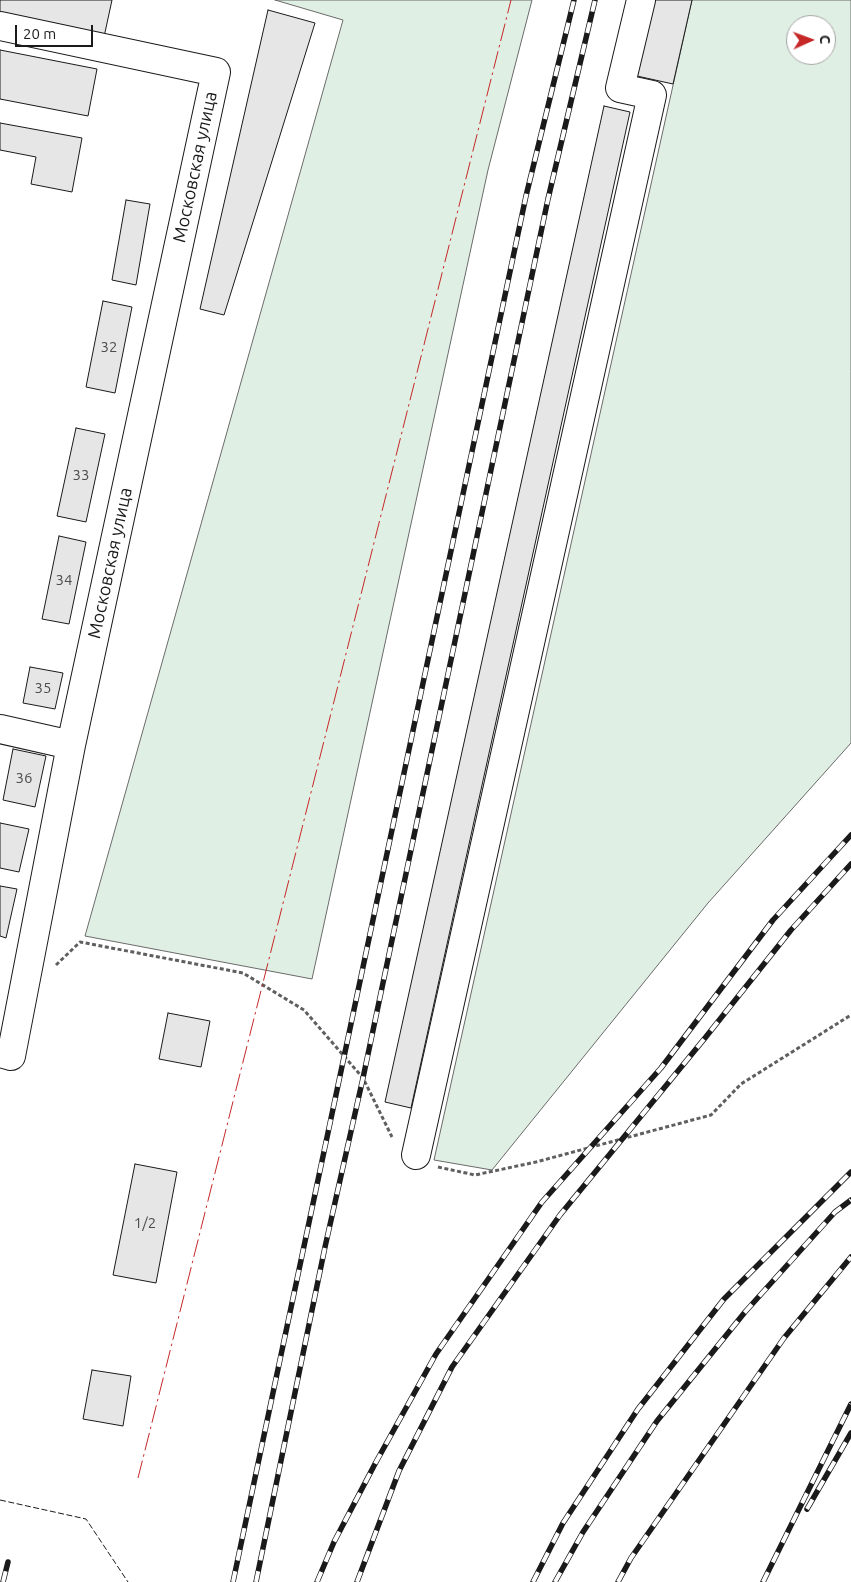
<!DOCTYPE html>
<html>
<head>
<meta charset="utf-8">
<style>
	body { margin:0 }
	#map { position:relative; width:851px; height:1582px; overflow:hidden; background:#fff; font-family:Ubuntu,sans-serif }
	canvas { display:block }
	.north { position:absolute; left:786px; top:15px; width:50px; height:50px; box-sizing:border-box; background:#fff; border:1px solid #a3a3a3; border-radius:50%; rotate:88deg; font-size:14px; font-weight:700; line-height:20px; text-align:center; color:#1a1a1a }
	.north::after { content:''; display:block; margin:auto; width:18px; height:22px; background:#c62828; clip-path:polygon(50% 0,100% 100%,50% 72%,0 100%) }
	.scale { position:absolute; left:15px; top:25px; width:78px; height:22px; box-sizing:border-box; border:2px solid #1a1a1a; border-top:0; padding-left:6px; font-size:15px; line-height:18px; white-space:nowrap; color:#1a1a1a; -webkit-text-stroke:4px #fff; paint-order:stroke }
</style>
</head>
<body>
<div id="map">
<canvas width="851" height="1582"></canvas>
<div class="north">С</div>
<div class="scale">20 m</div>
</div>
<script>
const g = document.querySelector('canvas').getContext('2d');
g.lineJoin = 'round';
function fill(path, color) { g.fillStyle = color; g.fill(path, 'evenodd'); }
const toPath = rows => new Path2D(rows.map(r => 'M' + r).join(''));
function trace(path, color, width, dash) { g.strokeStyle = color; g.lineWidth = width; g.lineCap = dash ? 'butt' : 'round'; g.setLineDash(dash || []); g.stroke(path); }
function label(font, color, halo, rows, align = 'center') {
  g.font = font + ' Ubuntu,sans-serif'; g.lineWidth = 4; g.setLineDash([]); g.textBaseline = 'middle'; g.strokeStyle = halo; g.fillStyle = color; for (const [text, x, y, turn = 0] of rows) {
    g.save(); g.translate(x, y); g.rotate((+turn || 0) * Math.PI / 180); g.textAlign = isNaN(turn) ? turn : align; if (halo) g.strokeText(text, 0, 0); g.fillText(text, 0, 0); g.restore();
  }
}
const green = toPath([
	[275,0,532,0,488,170,312,979,85,936,343,20,275,0],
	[692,0,851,0,851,743,708,903,492,1170,434,1160,692,0],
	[796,25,826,25,826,55,796,55,796,25]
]);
fill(green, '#e0efe3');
trace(green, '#6a6a6a', 1);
const building = toPath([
	[0,0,112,0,104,37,0,15,0,0],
	[655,0,692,0,673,84,637,76,655,0],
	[268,10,315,23,224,315,200,309,268,10],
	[0,50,97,69,88,116,0,99,0,50],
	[604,106,630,112,411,1108,385,1102,604,106],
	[0,123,82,138,72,192,31,184,36,157,0,150,0,123],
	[126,200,150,204,136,285,112,280,126,200],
	[103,301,132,307,115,393,86,387,103,301],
	[76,428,105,434,86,522,57,516,76,428],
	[59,536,86,542,69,624,42,619,59,536],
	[30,667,63,673,55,709,23,703,30,667],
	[13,749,46,756,35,807,3,800,13,749],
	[0,823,29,829,19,872,0,868,0,823],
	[0,886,17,889,6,938,0,936,0,886],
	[168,1013,210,1021,201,1067,159,1059,168,1013],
	[135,1164,177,1172,156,1283,113,1275,135,1164],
	[92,1370,131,1376,123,1426,83,1419,92,1370]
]);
fill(building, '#e6e6e6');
trace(building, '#1a1a1a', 1);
const minor = toPath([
	[0,26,216,72,71,745,11,1056,0,1053],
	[0,729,71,745],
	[416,1155,652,95,620,88,641,0]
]);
trace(minor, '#1a1a1a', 30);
trace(toPath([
	[56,965,80,942,243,973,304,1010,363,1078,392,1137],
	[438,1167,475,1175,536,1162,711,1115,741,1084,851,1015]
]), '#5f5f5f', 3, [4, 2.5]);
trace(minor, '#fff', 28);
const rail = toPath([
	[807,1509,851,1433],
	[3,1582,8,1562],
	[233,1582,526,196,574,0],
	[256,1582,325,1247,363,1078,548,199,595,0],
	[317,1582,334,1542,376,1462,436,1354,542,1202,661,1068,773,920,851,835],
	[357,1582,399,1471,452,1367,560,1215,705,1038,791,930,851,864],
	[533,1582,563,1523,638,1409,724,1299,851,1172],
	[555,1582,583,1532,657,1421,745,1312,835,1212,851,1200],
	[618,1582,631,1558,784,1338,851,1257],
	[763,1582,851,1404]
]);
trace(rail, '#1a1a1a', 5.5);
trace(rail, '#fff', 4, [11]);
trace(toPath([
	[0,1500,86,1519,128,1582]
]), '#1a1a1a', 1, [6, 2.5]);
trace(toPath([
	[138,1478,511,0]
]), '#c62828', 1, [18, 4, 2.5, 4]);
label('15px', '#4d4d4d', null, [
	["32",109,347],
	["33",81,475],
	["34",64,580],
	["35",43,688],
	["36",24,778],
	["1/2",145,1223]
]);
label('18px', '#1a1a1a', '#fff', [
	["Московская улица",195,167,-78],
	["Московская улица",110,563,-78]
]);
</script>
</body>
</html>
